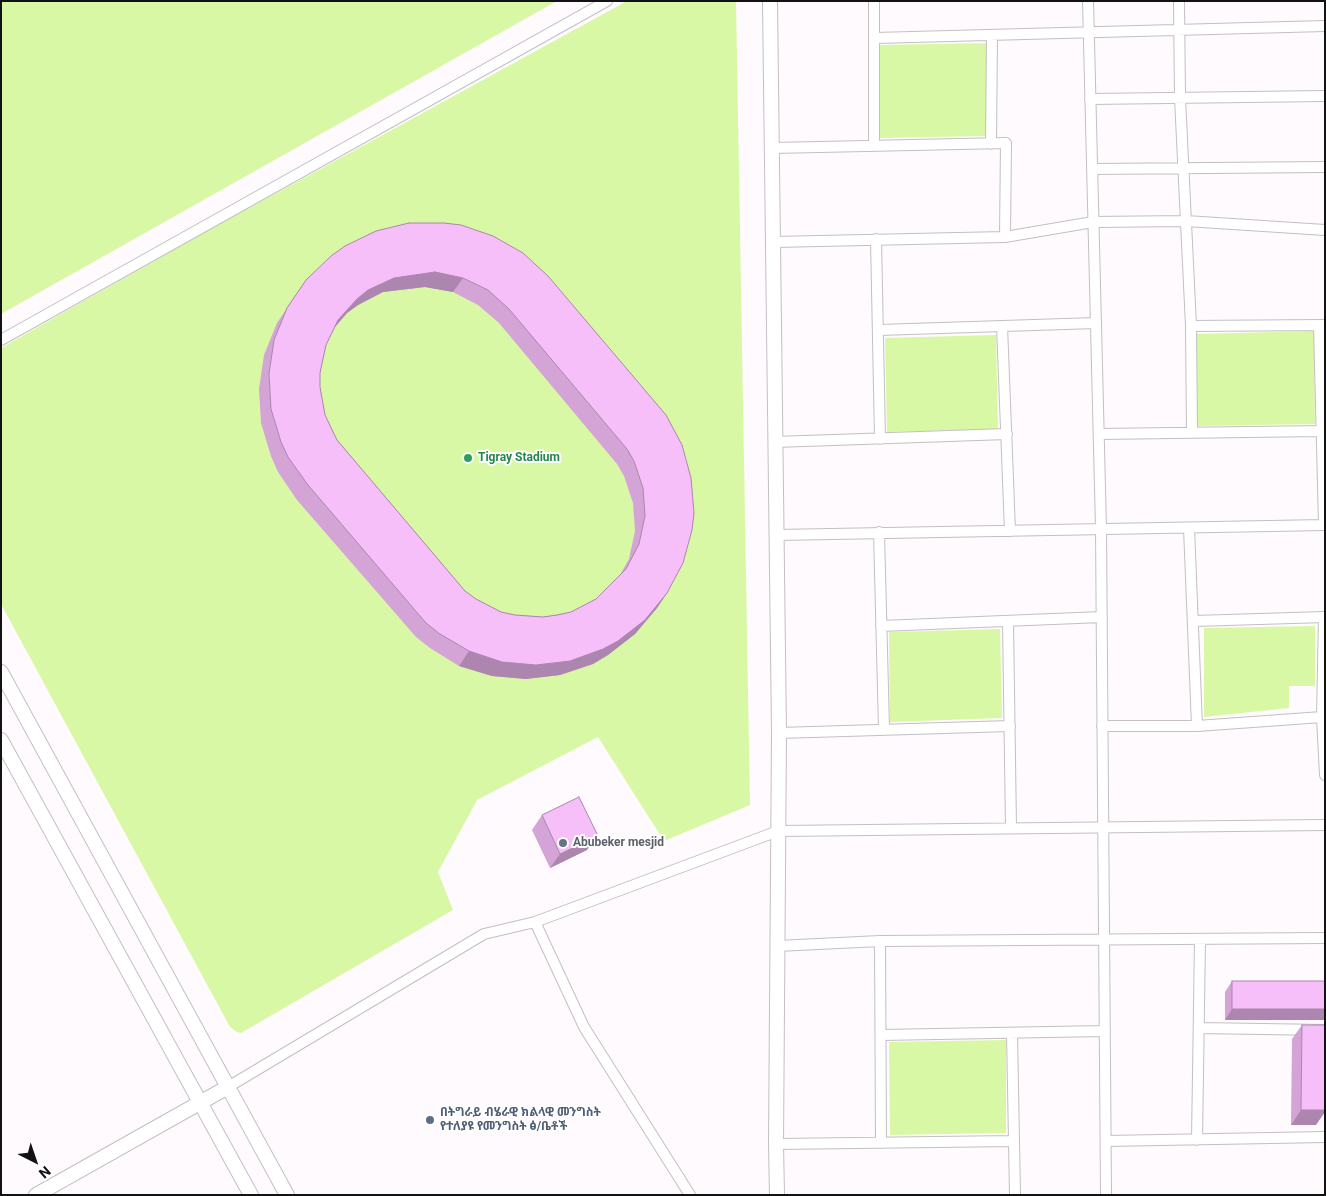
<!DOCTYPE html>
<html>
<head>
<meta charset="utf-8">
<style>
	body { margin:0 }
	#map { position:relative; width:1326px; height:1196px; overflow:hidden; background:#fefafe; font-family:Roboto,sans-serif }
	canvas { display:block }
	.frame { position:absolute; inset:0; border:2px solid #131213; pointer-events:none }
	.north { position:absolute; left:10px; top:1136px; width:50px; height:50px; -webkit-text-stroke:4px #fff; paint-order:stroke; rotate:139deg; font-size:14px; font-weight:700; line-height:20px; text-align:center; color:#131213 }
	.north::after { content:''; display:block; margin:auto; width:18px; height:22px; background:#131213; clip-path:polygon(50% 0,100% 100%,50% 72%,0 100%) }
</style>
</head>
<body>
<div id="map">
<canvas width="1326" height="1196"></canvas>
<div class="frame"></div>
<div class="north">N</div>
</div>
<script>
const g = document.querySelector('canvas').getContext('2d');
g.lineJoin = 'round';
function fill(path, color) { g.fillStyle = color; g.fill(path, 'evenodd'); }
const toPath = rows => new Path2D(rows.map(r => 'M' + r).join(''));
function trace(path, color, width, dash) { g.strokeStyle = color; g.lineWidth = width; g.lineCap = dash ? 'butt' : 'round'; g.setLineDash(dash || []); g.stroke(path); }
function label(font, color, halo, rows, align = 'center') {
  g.font = font + ' Roboto,"Noto Sans Ethiopic",sans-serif'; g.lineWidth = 4; g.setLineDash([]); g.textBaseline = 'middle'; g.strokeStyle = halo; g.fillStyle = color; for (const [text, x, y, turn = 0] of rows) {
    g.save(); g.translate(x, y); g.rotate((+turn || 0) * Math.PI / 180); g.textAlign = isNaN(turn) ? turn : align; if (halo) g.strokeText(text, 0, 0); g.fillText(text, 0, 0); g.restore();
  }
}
fill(toPath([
	[1,1,557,1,1,314],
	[627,1,736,1,750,805,664,841,598,737,477,800,438,872,453,910,241,1033,237,1032,230,1027,1,604,1,348,211,229],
	[986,43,988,136,880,138,879,45],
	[1314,331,1315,424,1197,426,1196,334],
	[996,335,998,429,887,432,885,338],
	[1315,626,1315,686,1289,686,1289,708,1204,717,1204,628],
	[1000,629,1002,718,890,722,889,632],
	[1006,1040,1006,1133,890,1135,889,1042]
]), '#d9f8a6');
const minor = toPath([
	[874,1,874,146],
	[1088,1,1101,528,1106,1195],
	[1179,1,1180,98,1191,326,1192,432],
	[875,38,1325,26],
	[1090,99,1325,96],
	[991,144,992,35],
	[772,148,1006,143,1005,237],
	[1092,169,1325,167],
	[876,239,880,439],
	[773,242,1005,237,1093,222,1186,221,1325,230],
	[1319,325,1324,525],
	[1002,326,1010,531],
	[1191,326,1324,325],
	[879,330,1096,323],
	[1,340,607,1],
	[1099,434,1322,431],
	[775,442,1007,434],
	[1189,528,1197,726],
	[879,532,884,729],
	[776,535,1325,525],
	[1324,617,1322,717,1325,775],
	[1008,621,1011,828],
	[1194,621,1325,617],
	[881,626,1102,617],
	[1102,726,1197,726,1322,717],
	[779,733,1010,726],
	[535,922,584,1027,690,1195],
	[880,941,881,1143],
	[777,946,880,941,1325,938],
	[1199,1028,1325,1030],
	[1012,1033,1015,1195],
	[881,1035,1105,1031],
	[228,1087,484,934,535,922,778,831,1325,825],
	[1197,1140,1200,940],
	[1106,1141,1325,1137],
	[776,1144,1014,1141]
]);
const tertiary = toPath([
	[770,1,779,733,776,1144,777,1195],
	[1,672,287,1195],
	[1,740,251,1195],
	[36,1195,228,1087]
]);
trace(minor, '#c3bfc3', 12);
trace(tertiary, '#c3bfc3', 16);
trace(minor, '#fff', 10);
trace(tertiary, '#fff', 14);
fill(toPath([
	[409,223,666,415,667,593,657,608,635,634,608,655,593,664,560,675,526,679,492,676,459,666,430,648,416,637,297,500,278,472,271,456,261,423,259,389,264,355,277,323,306,280],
	[425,287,453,292,478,305,499,323,617,464,624,476,633,503,635,531,629,559,620,575,596,599,571,612,557,615,543,617,515,615,501,612,476,599,465,591,337,440,325,415,320,387,320,373,326,345,335,327,347,313,358,305,383,292],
	[542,815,587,850,550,868,532,830],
	[1232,981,1325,981,1325,1020,1225,1020,1225,992],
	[1302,1025,1316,1125,1291,1125,1292,1039]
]), '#d4a4d7');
fill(toPath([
	[435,272,463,278,453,292,425,287,383,292,358,305,347,313,328,335,338,320,357,299,368,290,394,278],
	[667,593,657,608,635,634,608,655,593,664,560,675,526,679,492,676,459,666,469,651],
	[598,836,587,850,550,868,560,854],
	[1232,1009,1325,1009,1325,1020,1225,1020],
	[1301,1110,1325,1110,1325,1112,1316,1125,1291,1125]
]), '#ac86af');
const building = toPath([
	[409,223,444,223,461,225,493,236,523,253,548,276,666,415,682,445,691,478,694,513,692,530,683,563,667,593,645,620,618,641,603,649,570,661,536,665,502,662,469,651,440,634,426,623,308,485,288,457,281,442,271,409,269,374,274,340,287,308,306,280,331,256,345,246,376,231,409,223],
	[435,272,463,278,488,290,509,309,627,449,634,461,643,488,645,516,639,544,626,569,596,599,571,612,557,615,543,617,515,615,501,612,476,599,465,591,337,440,325,415,320,387,320,373,326,345,338,320,357,299,368,290,394,278,435,272],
	[579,797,598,836,560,854,542,815,579,797],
	[1232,981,1325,981,1325,1009,1232,1009,1232,981],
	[1302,1025,1325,1025,1325,1110,1301,1110,1302,1025]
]);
fill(building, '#f6bffa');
trace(building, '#ac86af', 1);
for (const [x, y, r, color] of [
	[468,458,5,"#2e9e5b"],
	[563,843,5,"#6b7280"],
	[430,1120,5,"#5c6f8a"]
]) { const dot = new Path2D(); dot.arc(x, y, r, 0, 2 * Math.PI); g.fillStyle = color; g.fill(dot); trace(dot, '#fff', 2); }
label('bold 12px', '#27864d', '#fff', [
	["Tigray Stadium",478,458]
], 'left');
label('bold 12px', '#5b616d', '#fff', [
	["Abubeker mesjid",573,843]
], 'left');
label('bold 12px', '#4e5e75', '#fff', [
	["በትግራይ ብሄራዊ ክልላዊ መንግስት",440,1113],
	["የተለያዩ የመንግስት ፅ/ቤቶች",440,1127]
], 'left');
</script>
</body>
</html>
